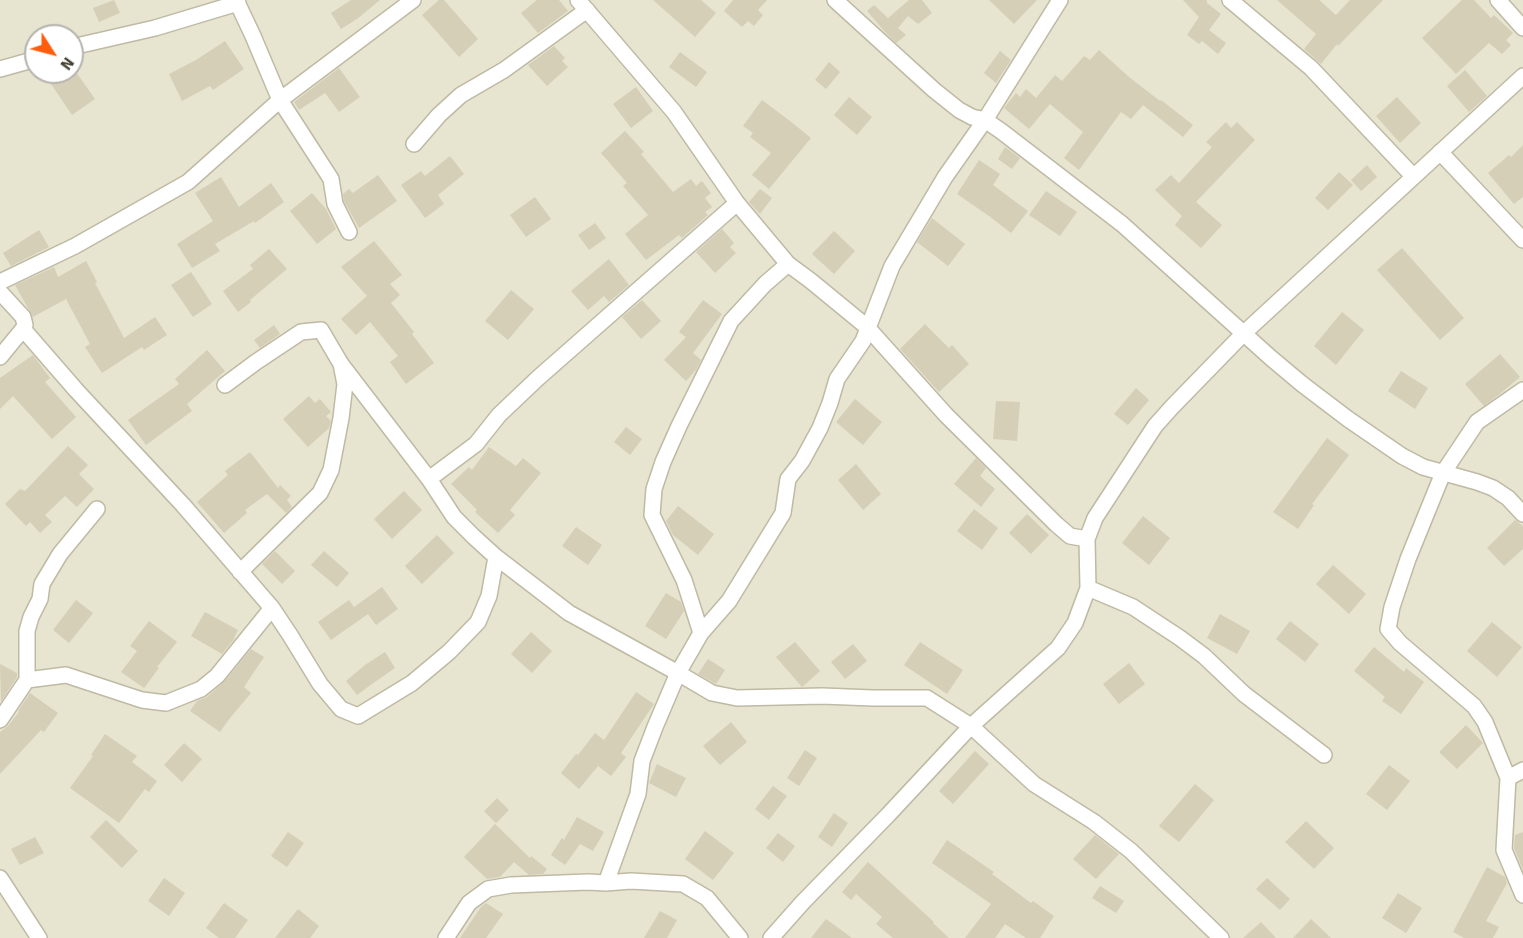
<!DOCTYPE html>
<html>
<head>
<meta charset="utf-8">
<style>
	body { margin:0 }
	#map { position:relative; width:1523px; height:938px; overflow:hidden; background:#f3f1e2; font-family:Signika,sans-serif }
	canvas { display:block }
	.north { position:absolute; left:24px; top:24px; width:60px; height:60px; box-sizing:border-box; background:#fff; border:2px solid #b5b3ad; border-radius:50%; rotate:126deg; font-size:16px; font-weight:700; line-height:24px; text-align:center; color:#454132 }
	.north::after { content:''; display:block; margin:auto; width:21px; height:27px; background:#ff5c0d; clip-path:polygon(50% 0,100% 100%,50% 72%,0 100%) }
</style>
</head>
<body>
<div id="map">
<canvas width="1523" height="938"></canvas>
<div class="north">N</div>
</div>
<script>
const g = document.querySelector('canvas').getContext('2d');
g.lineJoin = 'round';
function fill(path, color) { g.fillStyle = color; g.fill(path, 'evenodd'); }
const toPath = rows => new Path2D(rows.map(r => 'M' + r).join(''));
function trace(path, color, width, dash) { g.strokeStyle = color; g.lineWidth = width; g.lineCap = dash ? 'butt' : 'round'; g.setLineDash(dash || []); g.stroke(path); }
fill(toPath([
	[0,0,1523,0,1523,938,0,938],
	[36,36,72,36,72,72,36,72]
]), '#e7e4d0');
fill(toPath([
	[114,0,120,13,99,22,93,8],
	[351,0,380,0,357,19,341,29,331,13],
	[439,0,444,0,478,39,459,57,422,15],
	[537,0,559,0,568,11,538,33,521,13],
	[653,0,701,0,716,13,695,37],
	[733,0,767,0,758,10,763,15,754,26,748,21,742,27,724,11],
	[909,0,922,0,932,13,918,24,908,16,898,28,906,35,896,43,886,33,867,11,874,5,888,18],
	[989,0,1037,0,1014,24],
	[1183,0,1207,0,1207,3,1221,14,1209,30,1226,43,1218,54,1202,41,1199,44,1187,35,1199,17],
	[1277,0,1319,0,1336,15,1350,0,1383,0,1338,46,1337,44,1321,64,1304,49,1316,34],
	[1462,0,1474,0,1491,18,1494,15,1513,33,1506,40,1511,45,1502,54,1489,43,1456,74,1422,38],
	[225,41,244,69,213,90,210,86,182,101,169,74,196,60],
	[554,46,565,58,562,61,568,67,547,86,528,65],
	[1099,50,1129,77,1160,101,1161,100,1193,125,1183,137,1143,105,1131,119,1121,112,1079,170,1064,158,1083,132,1050,104,1029,129,1004,108,1016,93,1020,97,1026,89,1036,98,1055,75,1062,81,1084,56,1090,60],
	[1000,51,1011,60,996,83,984,73],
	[680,52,707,72,696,87,669,67],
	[829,62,840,72,826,89,815,80],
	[339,68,360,97,339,112,325,93,299,110,294,102],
	[1465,70,1487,96,1469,112,1447,86],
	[62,72,76,72,95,99,72,115,49,81],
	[636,87,653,111,631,128,613,104],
	[849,97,872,117,857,135,834,115],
	[1397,97,1421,123,1400,143,1376,116],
	[762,100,790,121,811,138,769,189,752,175,771,153,750,137,753,133,743,126],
	[1226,122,1231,128,1237,122,1255,140,1196,202,1222,225,1201,248,1175,225,1182,216,1155,190,1171,175,1179,183,1212,147,1206,142],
	[625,131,644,152,641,154,673,192,691,179,696,186,702,181,711,193,705,198,712,207,705,212,708,215,682,238,679,235,646,260,625,234,648,215,623,186,627,183,601,153],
	[1523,145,1523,197,1514,204,1488,173,1509,155,1511,157],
	[1005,147,1020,158,1012,169,998,159],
	[450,156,464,174,438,195,444,204,425,218,401,185,421,171,425,176],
	[979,160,1000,174,993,185,1028,211,1011,233,989,216,957,194],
	[1367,165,1377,177,1361,191,1351,180],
	[1339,172,1353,185,1328,210,1315,198],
	[378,175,397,201,359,228,344,201,343,194,349,189,353,193],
	[221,177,239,207,271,183,284,202,255,223,254,221,215,244,220,251,192,268,177,244,213,221,195,193],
	[760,189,772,198,760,214,749,202],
	[1046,191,1077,212,1060,236,1029,215],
	[312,193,326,209,336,229,317,244,290,211],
	[535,197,551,219,526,237,510,215],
	[932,218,965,244,948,266,917,242],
	[595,223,606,238,589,250,578,235],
	[722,229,734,243,730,247,736,253,715,273,696,252],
	[39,230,49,247,11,266,3,253],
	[834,231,855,251,834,274,812,254],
	[374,241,402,275,390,284,400,295,391,303,414,332,412,334,434,363,406,384,390,362,398,356,370,322,356,335,341,319,367,296,341,267],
	[1402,248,1464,318,1440,340,1377,270],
	[269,249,287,269,250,300,251,302,238,312,223,291,253,269,250,265],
	[609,259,629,285,609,302,604,296,588,310,571,291],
	[86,261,97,282,95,283,124,338,155,317,167,335,144,350,142,347,102,373,85,347,90,344,66,299,33,317,15,285,54,267,58,277],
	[191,272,212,304,193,317,171,285],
	[511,290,534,309,508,340,485,321],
	[642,300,661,321,641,339,622,317],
	[703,300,722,314,693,353,701,360,696,370,686,381,664,360,686,337,679,332],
	[1342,312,1364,330,1336,365,1314,346],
	[925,324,949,348,952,345,969,364,939,392,900,349],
	[274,325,280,334,260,348,254,340],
	[207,350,225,371,187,404,192,411,146,445,128,420,179,384,175,379],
	[1500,354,1520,377,1501,393,1484,406,1465,384],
	[33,355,50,378,45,382,76,417,52,439,13,396,0,409,0,378],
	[1401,371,1428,388,1415,409,1388,391],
	[1136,388,1149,400,1128,425,1114,414],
	[309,396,315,403,320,399,331,412,326,416,331,421,329,428,308,447,283,419],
	[855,399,882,422,863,445,836,422],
	[996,401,1020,402,1017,441,993,439],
	[626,427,642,439,630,455,614,442],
	[1327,438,1349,455,1312,504,1314,505,1298,529,1273,512],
	[68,446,88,465,79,474,94,489,77,507,65,496,45,515,52,522,40,533,30,522,26,526,5,504,20,489,25,491],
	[489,447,516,466,523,458,541,473,510,510,515,515,498,533,475,512,477,510,451,484,469,467,472,470],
	[250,452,278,488,280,485,291,496,287,500,292,507,286,513,267,494,245,510,247,513,224,533,197,502,228,475,225,471],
	[976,458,986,468,980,476,995,489,981,507,954,484],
	[856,464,881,494,863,510,838,480],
	[404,491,422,510,392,539,374,519],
	[678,506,714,534,698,555,673,535,666,521],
	[974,509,998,528,982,550,957,531],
	[1027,514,1049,535,1031,554,1009,533],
	[1143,516,1170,538,1149,565,1122,543],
	[1515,520,1523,526,1523,549,1504,566,1487,548],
	[576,527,602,545,588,565,562,546],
	[437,535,454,553,422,584,405,566],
	[275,551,295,571,282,584,262,564],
	[324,551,349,573,337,587,311,565],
	[1333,565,1366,594,1349,614,1316,584],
	[382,587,398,609,376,625,368,614,331,640,318,622,349,600,354,607],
	[666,593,681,602,684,611,666,639,645,626],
	[76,600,93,613,69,643,53,630],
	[205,612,238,630,234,638,235,638,222,654,191,636],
	[1220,614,1250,631,1237,654,1207,638],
	[149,621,177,642,157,667,159,668,144,688,121,672,137,651,130,646],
	[1290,621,1319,644,1305,662,1276,639],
	[1492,622,1522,647,1497,677,1467,651],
	[531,632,552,651,532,673,511,654],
	[795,642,820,671,802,687,776,657],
	[920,642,963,670,947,694,904,665],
	[853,644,867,661,845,679,831,662],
	[1374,647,1404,672,1406,668,1424,682,1401,714,1382,701,1385,697,1354,671],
	[251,649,264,657,244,687,251,693,230,718,220,732,190,711,197,701,207,697,224,682],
	[385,652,395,668,372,684,357,695,346,681,365,665],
	[708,659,725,670,716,684,698,674],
	[1129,663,1145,684,1119,704,1103,684],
	[0,664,17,673,17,677,1,702],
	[636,692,654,704,621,753,626,757,611,776,598,766,579,789,561,773,576,754,578,755,595,733,604,740],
	[30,693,58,713,44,732,41,730,0,774,0,732,8,726,19,712,18,711],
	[731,722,747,742,720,765,703,746],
	[1466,725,1483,743,1457,769,1439,752],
	[105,734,137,756,132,762,157,781,149,792,145,789,119,823,70,788,93,756,91,755],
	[184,743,202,759,182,782,164,765],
	[805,750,817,758,799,786,787,778],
	[975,751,989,764,953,804,939,791],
	[657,764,686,778,676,797,649,783],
	[1389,765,1410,781,1387,810,1366,794],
	[1195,784,1214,800,1179,842,1159,826],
	[773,786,787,796,769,820,755,809],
	[497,798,509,810,496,823,484,811],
	[834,813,848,823,832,847,818,837],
	[577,817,604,832,593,851,580,844,565,865,551,855,562,838,564,840],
	[106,820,138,851,122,868,90,837],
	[1306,821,1334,848,1314,869,1285,842],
	[495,824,530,858,531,856,547,869,543,874,529,875,514,862,500,877,487,879,464,857],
	[705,831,734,853,713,880,685,859],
	[288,832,304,843,287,867,271,856],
	[1523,832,1523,870,1514,848,1515,835],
	[778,833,795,846,783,862,766,848],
	[1095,835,1119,854,1096,879,1073,859],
	[35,837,44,853,20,865,11,849],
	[947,840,994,872,992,874,1031,903,1033,901,1054,916,1040,938,1026,938,1005,924,995,938,965,938,991,904,932,863],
	[868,862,934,922,933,923,949,938,893,938,876,924,882,917,856,894,851,900,842,892],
	[1487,867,1505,877,1507,883,1486,921,1499,927,1493,938,1464,938,1453,932],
	[164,878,185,893,169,916,148,901],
	[1267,878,1290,899,1280,910,1256,889],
	[1100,886,1124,901,1116,913,1092,898],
	[1398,893,1422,908,1406,933,1382,918],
	[224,903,248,920,235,938,219,938,206,928],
	[486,903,503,914,486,938,460,938,481,907],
	[298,909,319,926,310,938,275,938],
	[660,911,677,920,667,938,644,938],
	[826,919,852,938,811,938],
	[1311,919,1331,938,1293,938],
	[1261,922,1276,938,1243,938]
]), '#d5cfb7');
const street = toPath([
	[236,0,253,36,280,100,331,179,335,204,349,232],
	[578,0,674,112,737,203,788,264,765,284,731,321,679,426,663,462,654,489,652,515,684,580,701,633,678,673,655,727,642,761,638,794,606,883],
	[835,0,934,90,959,110,972,117,985,120,1001,131,1122,224,1271,358,1302,384,1348,419,1402,456,1423,467,1477,482,1493,488,1508,498,1523,514],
	[1230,0,1311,68,1413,176],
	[1498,0,1523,28],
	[72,47,155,28,238,3],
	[0,69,36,59],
	[414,144,439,115,461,95,504,70,587,10],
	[1440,152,1523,240],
	[788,264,811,281,867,327,946,415,1056,524,1070,536,1087,539],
	[0,282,75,246,188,182,280,100,413,0],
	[0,292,23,317,25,325,23,329,0,357],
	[23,329,76,390,183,505,272,608,290,635,320,684,341,709,358,716,412,683,449,652,478,622,489,596,496,557],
	[341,364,429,479,454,517,474,537,496,557,569,613,678,673,712,693,737,698,822,696,873,698,927,698,971,726,1034,784,1094,822,1131,851,1221,938],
	[225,385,256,362,301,332,321,330,341,364,345,384,341,418,331,470,320,493,240,572],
	[1523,390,1477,422,1443,473,1408,559,1392,607,1388,629,1400,643,1474,706,1485,722,1508,778,1504,850,1523,895],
	[429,479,476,444,499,415,538,378,737,203],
	[97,509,60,554,42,584,40,599,31,617,27,631,27,680,66,675,142,700,166,703,201,689,217,676,272,608],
	[1088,588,1133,607,1180,638,1204,656,1244,694,1324,755],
	[701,633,729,601,783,513,788,479,802,461,820,428,830,403,837,379,863,341,892,266,945,177,985,120,1060,0],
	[0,720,27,680],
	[1508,778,1523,770],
	[0,878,39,938],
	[446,938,469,903,488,889,511,885,588,882,606,883,631,881,683,884,707,898,740,938],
	[771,938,803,902,888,815,971,726,1058,648,1075,623,1088,588,1087,539,1095,518,1155,426,1172,407,1244,333,1523,76]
]);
trace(street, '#bfbaa4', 18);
trace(street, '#fff', 15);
</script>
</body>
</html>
